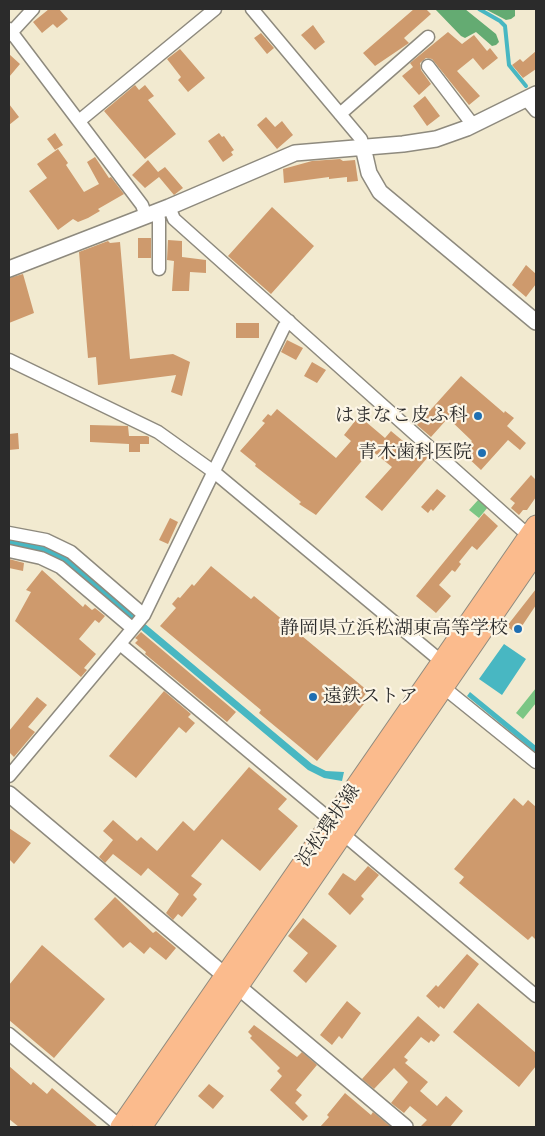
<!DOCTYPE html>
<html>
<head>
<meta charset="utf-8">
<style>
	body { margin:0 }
	#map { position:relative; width:545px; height:1136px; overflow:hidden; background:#f2ead0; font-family:"IM FELL French Canon",serif }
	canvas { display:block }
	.frame { position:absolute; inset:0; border:10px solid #2b2b2b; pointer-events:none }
</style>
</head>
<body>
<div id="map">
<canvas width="545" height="1136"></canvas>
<div class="frame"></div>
</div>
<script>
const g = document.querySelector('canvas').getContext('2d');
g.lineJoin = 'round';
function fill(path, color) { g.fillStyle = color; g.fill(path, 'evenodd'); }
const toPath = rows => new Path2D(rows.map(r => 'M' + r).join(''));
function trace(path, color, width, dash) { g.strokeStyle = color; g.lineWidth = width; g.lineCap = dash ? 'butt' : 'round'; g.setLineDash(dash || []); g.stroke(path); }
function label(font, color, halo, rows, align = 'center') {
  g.font = font + ' "IM FELL French Canon","Noto Serif JP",serif'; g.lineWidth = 4.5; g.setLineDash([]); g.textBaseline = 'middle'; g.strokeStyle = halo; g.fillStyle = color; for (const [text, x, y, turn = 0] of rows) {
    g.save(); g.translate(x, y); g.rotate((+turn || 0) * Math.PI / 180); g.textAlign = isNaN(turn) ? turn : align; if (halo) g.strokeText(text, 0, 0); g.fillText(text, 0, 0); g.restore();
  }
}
fill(toPath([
	[479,499,488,507,479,518,469,510],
	[536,688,536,703,523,719,516,713]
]), '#7bc684');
fill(toPath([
	[435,9,465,9,496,34,499,42,496,45,492,46,476,32,465,38,461,36],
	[485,9,515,9,515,16,511,19,506,20]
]), '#64ab72');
fill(toPath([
	[9,539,44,546,67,557,136,616,132,621,72,570,9,546],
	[144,623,312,764,326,771,344,772,342,781,324,778,308,770,139,628],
	[504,644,526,659,502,695,479,679],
	[470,692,536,746,536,753,467,696]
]), '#48b7c2');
trace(toPath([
	[479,9,500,21,505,26,509,65,526,86]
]), '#48b7c2', 4);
fill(toPath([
	[49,9,59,9,68,19,57,28,53,24,42,33,33,22],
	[414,9,426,9,431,14,404,38,409,43,375,66,363,53],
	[313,25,325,42,315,50,301,35],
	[448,32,462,44,474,35,487,51,490,48,498,58,483,70,473,58,457,71,480,96,469,105,432,59,426,58,420,63,421,70,431,84,419,95,402,76,413,67,410,63],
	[261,33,274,48,267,54,254,38],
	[180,49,205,78,188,92,178,80,181,77,167,59],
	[536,51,536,69,523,78,512,65,520,59,523,62],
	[9,54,20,64,9,77],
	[135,85,139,90,145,85,154,96,148,100,176,134,145,159,104,111],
	[425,96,440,116,427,126,413,106],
	[9,104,19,117,9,125],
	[266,117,275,127,282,121,293,135,277,149,257,125],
	[55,133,63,145,55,150,47,139],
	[219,133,222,137,224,136,234,150,231,152,233,155,223,162,208,141],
	[58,149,68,163,66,165,84,192,99,184,87,162,95,157,109,178,111,177,124,194,98,209,100,211,88,218,78,222,73,219,58,230,29,191,47,178,37,164],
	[340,159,343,161,355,160,358,181,347,182,347,177,329,179,329,177,284,183,283,169,312,161],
	[148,160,158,172,165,167,183,188,174,195,159,177,145,188,132,175],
	[272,207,314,246,271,294,228,256],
	[138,238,151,238,151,258,138,258],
	[168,240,182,241,182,257,206,260,206,273,190,272,189,291,172,291,174,261,167,260],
	[108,241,110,243,120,242,130,359,173,354,190,362,182,396,171,392,176,375,98,385,96,357,88,358,79,252],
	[526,265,536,274,536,284,526,297,512,285],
	[23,274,34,313,9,323,9,278],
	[236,323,259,323,259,338,236,338],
	[287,340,303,348,296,360,281,352],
	[312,362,326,370,317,383,304,376],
	[461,376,504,413,505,411,514,418,507,426,526,443,520,450,508,440,481,470,465,455,471,449,467,446,472,441,448,418,431,437,417,425],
	[277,409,336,458,351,441,344,435,359,416,385,438,391,431,409,446,412,443,428,457,382,511,365,497,392,467,371,450,316,515,299,504,301,502,255,466,256,464,240,451,265,423,262,421,268,414,271,416],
	[90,425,128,426,129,436,147,436,149,437,149,444,140,444,140,452,129,452,129,444,90,442],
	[18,433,19,449,9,450,9,434],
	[531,475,536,480,536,497,527,510,523,510,519,515,511,508,515,503,510,499],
	[437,489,446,496,433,511,431,509,428,513,421,507],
	[484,513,498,526,477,550,472,546,459,562,461,564,455,572,452,570,439,585,451,596,436,613,416,596],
	[170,518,178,522,168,544,159,540],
	[9,559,24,563,23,571,9,568],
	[211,566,251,599,254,596,368,691,360,701,364,704,317,761,259,713,261,710,160,626,176,608,172,604,178,597,180,598,192,584,194,586],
	[42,570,83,607,85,604,92,610,95,608,105,616,99,623,95,620,79,639,96,654,84,668,87,670,81,677,15,621,31,592,26,590],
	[536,589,536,605,518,632,514,632,507,626],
	[141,632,236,712,227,722,145,654,146,652,135,643,138,640,135,638],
	[164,691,191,714,188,717,195,723,186,733,179,727,136,778,109,756],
	[37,697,47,705,28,727,35,732,14,757,9,752,9,731],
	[249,767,287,799,278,809,298,826,260,871,222,839,191,876,202,884,193,895,197,899,182,917,178,914,173,920,166,913,179,894,148,868,141,876,113,854,105,863,99,857,113,840,103,831,113,820,137,841,141,837,157,851,183,821,194,831],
	[514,798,523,806,528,800,536,807,536,940,532,936,528,940,459,883,464,877,454,869],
	[9,828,31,843,14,864,9,859],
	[368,866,379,875,361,896,364,899,350,915,328,894,343,873,355,881],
	[115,897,153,933,156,931,176,948,166,960,150,947,144,954,130,942,123,948,94,919],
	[303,918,337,946,306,983,293,971,308,953,288,936],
	[42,945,105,999,54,1058,9,1020,9,985],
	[467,954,479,964,444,1009,440,1006,439,1008,426,996,436,985,438,987],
	[347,1001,361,1013,342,1039,339,1036,332,1045,320,1035],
	[478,1003,536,1053,536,1066,519,1087,453,1032],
	[418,1016,440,1035,434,1042,431,1040,429,1043,421,1037,404,1057,408,1060,405,1063,428,1082,420,1091,437,1106,446,1096,463,1111,450,1127,420,1127,427,1120,410,1106,404,1113,391,1103,408,1082,394,1068,374,1089,362,1079],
	[254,1025,297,1057,302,1052,317,1065,296,1090,302,1095,295,1103,308,1116,303,1121,270,1090,282,1076,277,1071,280,1068,250,1038,252,1036,248,1032],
	[9,1066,31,1085,33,1082,47,1094,52,1088,98,1127,19,1127,9,1119],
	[209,1084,224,1096,213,1109,198,1096],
	[345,1093,371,1115,373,1112,391,1127,320,1127,329,1117,327,1115]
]), '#ce9a6d');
const minor = toPath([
	[252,9,361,139,363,147],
	[9,29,142,205,146,216],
	[9,35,33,9],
	[428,66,473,125],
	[526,99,536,111],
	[340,114,428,37],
	[79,121,215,9],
	[169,207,174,219,529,536],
	[156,212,159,219,159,269],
	[9,360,158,432,214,472,442,662],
	[9,533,46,540,71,552,144,615],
	[9,551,41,558,60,567,132,628],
	[120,644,332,821],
	[443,687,536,762],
	[9,776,144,615,284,327,289,321],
	[343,834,536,996],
	[9,1034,120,1126]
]);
const tertiary = toPath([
	[363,147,369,173,380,192,536,322],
	[9,269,169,207,295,153,403,144,436,139,467,128,536,94],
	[9,794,405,1127]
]);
const primary = toPath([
	[120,1127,536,525],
	[142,1127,536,553]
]);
trace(minor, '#8e8a7e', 15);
trace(tertiary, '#8e8a7e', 18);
trace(primary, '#8e8a7e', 21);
trace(minor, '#fff', 12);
trace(tertiary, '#fff', 15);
trace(primary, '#fbbb8d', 19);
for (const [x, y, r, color] of [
	[478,416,5,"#1f6fb2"],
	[482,453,5,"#1f6fb2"],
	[518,629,5,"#1f6fb2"],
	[313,697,5,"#1f6fb2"]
]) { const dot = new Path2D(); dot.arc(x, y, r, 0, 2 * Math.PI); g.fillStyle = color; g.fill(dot); trace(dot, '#fcf5e5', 2); }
label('19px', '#2b2b2b', '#fcf5e5', [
	["はまなこ皮ふ科",468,416],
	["青木歯科医院",472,453],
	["静岡県立浜松湖東高等学校",508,629],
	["遠鉄ストア",323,697,"left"]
], 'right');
label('19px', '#2b2b2b', '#fcf5e5', [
	["浜松環状線",329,826,-55]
]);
</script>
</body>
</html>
